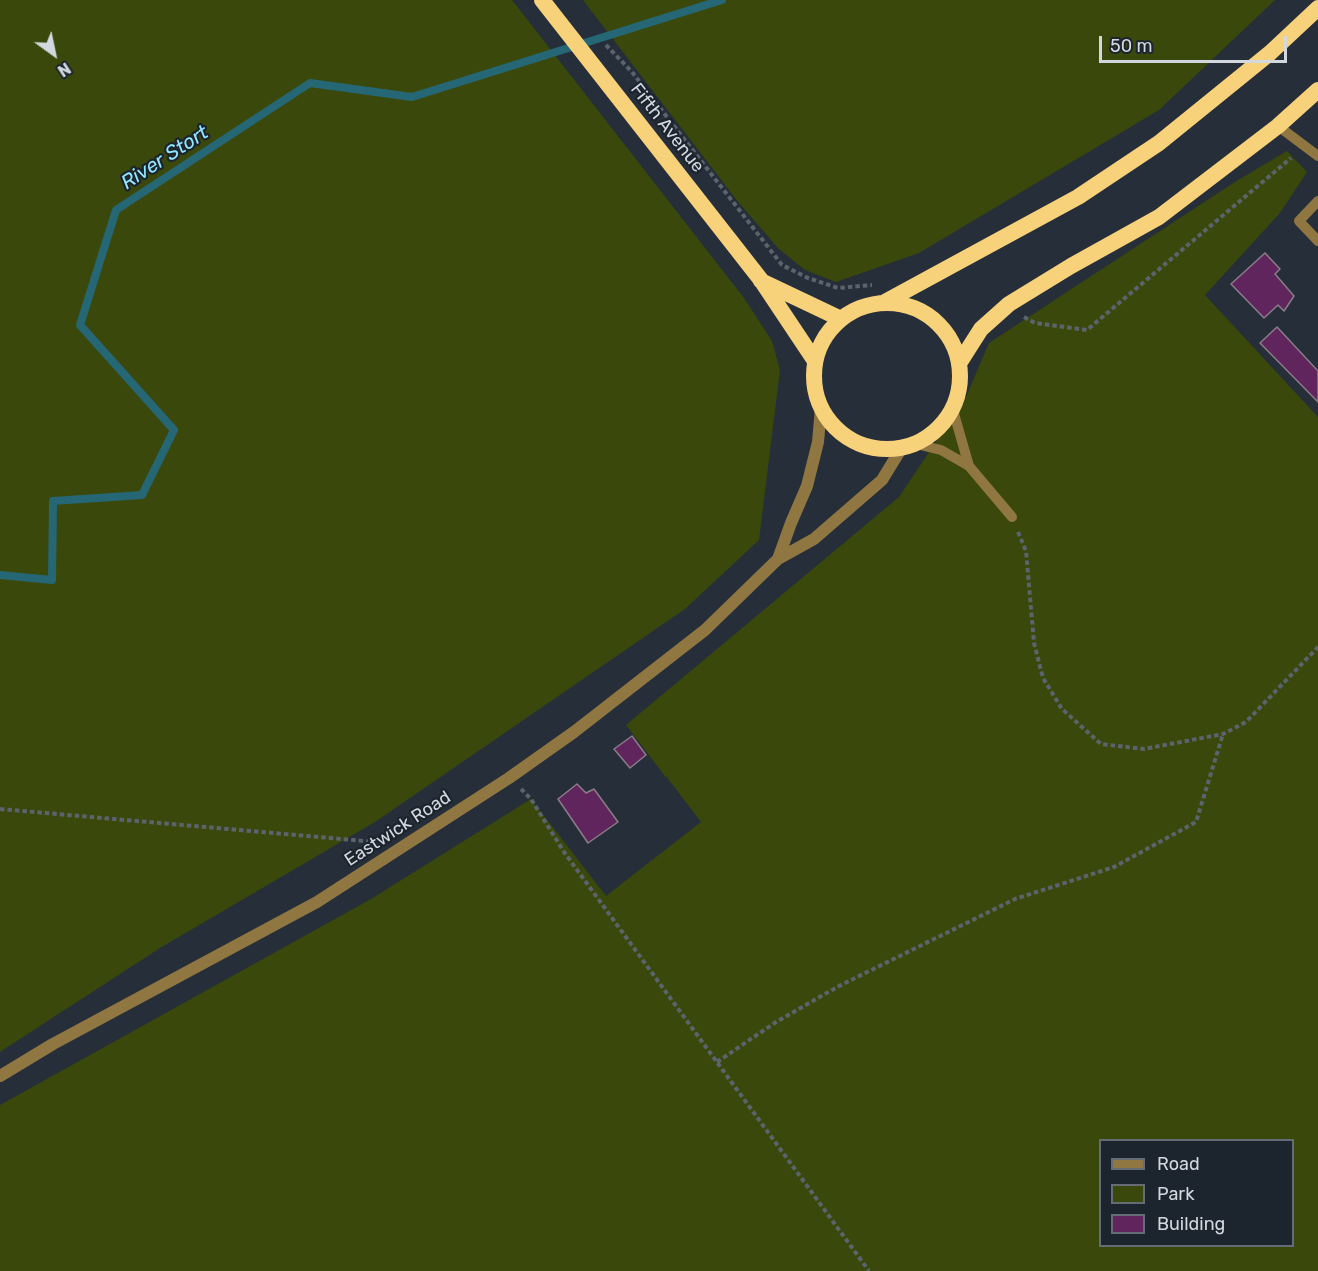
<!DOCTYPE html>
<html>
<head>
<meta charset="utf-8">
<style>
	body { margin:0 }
	#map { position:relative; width:1318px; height:1271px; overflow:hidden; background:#262e39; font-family:Rubik,sans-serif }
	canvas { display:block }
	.legend { position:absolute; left:1099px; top:1139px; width:195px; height:108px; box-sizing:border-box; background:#1c242e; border:2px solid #656c75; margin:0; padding:8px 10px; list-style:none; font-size:18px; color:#d3d8df }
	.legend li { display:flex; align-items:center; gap:12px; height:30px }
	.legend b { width:30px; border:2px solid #656c75 }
	.north { position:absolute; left:24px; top:24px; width:60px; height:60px; -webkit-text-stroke:4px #1c242e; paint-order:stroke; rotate:147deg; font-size:16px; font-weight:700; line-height:24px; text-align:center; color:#d3d8df }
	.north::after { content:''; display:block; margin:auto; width:21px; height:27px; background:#d3d8df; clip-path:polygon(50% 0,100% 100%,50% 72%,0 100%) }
	.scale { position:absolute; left:1099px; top:36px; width:188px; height:27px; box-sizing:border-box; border:3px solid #d3d8df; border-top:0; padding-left:8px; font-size:18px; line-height:21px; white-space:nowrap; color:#d3d8df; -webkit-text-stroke:4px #1c242e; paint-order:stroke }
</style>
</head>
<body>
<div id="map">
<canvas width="1318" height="1271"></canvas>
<ul class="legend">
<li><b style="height:8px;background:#907741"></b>Road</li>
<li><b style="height:16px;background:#3b480b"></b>Park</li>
<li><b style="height:16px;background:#61255e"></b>Building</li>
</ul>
<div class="north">N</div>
<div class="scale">50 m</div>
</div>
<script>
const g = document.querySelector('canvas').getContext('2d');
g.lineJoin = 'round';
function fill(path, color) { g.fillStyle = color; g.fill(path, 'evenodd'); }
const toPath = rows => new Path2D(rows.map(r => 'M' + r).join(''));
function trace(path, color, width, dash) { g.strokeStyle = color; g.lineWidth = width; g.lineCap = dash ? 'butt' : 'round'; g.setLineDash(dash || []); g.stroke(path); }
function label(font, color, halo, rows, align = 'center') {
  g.font = font + ' Rubik,sans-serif'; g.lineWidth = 4.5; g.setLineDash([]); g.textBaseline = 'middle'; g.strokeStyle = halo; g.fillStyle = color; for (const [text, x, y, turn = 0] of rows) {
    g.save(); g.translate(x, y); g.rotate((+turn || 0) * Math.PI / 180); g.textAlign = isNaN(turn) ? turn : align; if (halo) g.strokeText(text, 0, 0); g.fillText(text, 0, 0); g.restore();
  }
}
fill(toPath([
	[0,0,512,0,744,298,772,341,780,370,759,540,685,609,375,822,160,948,0,1052],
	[583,0,1275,0,1159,110,919,253,836,282,805,270,779,249,739,203],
	[1287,151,1307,172,1280,213,1205,295,1318,417,1318,1271,0,1271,0,1105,371,899,531,799,606,896,701,822,666,776,662,779,665,776,626,725,899,497,966,397,989,343,1238,180],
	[1100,1140,1292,1140,1292,1246,1100,1246]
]), '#3b480b');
trace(toPath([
	[0,575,52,580,53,501,142,495,174,430,80,325,116,210,310,83,412,97,722,0]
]), '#266776', 8);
const building = toPath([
	[1265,253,1280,269,1275,274,1294,296,1284,311,1278,305,1264,318,1231,284,1265,253],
	[1277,327,1318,371,1318,402,1260,343,1277,327],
	[632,736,646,755,630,768,614,749,632,736],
	[577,784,586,793,594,789,618,822,588,843,558,799,577,784]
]);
fill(building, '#61255e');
trace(building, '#8a7d88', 1.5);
trace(toPath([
	[606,45,632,72,782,265,808,278,838,288,872,285],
	[1024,317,1035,323,1087,330,1291,158],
	[1018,532,1026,551,1034,643,1043,678,1062,709,1101,744,1144,749,1223,734,1246,722,1318,647],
	[521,789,531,799,564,852,869,1271],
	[0,809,376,842],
	[717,1062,776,1022,839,986,1015,899,1114,867,1196,822,1223,734]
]), '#5b636c', 4, [4.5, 3]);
trace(toPath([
	[1278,126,1318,156],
	[1318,201,1299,221,1318,241],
	[953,410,969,466],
	[916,444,941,450,969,466,1012,517]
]), '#907741', 10);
trace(toPath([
	[778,559,791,523,807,486,818,442,821,408],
	[0,1076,53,1044,317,902,509,778,574,732,705,630,778,559,814,539,882,480,901,449]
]), '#907741', 12);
trace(toPath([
	[542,0,761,280,815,361],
	[761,281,841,319],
	'814 376a73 73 0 1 1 146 0a73 73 0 1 1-146 0Z',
	[883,303,1078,197,1159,143,1270,53,1318,8],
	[960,362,981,329,1009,304,1071,266,1159,217,1278,126,1318,90]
]), '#f8d27a', 16);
label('18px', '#d3d8df', '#1c242e', [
	["Fifth Avenue",667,128,52],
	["Eastwick Road",398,829,-33]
]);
label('italic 20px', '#93e7fd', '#1c242e', [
	["River Stort",165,158,-33]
]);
</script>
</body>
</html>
